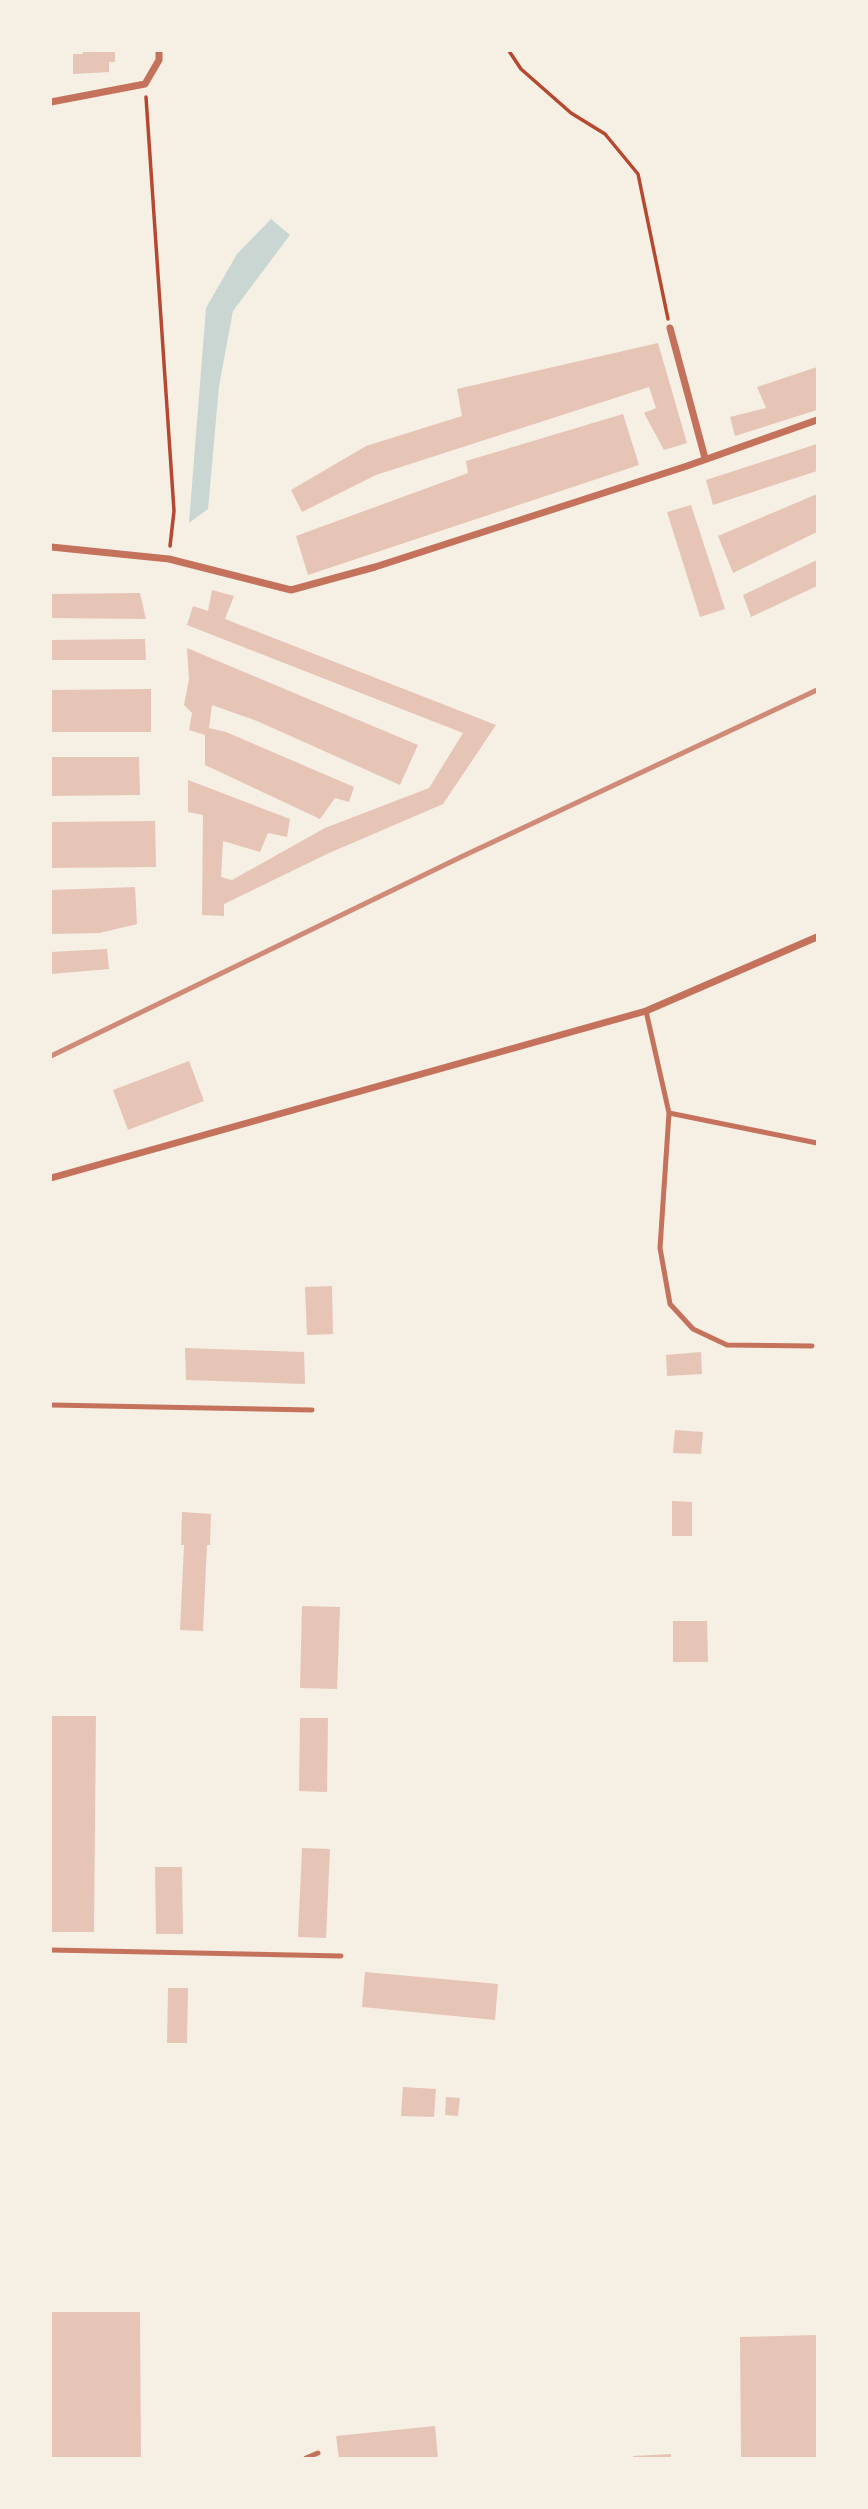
<!DOCTYPE html>
<html>
<head>
<meta charset="utf-8">
<style>
	body { margin:0 }
	#map { position:relative; width:868px; height:2509px; overflow:hidden; background:#f6efe4; font-family:"DejaVu Sans",sans-serif }
	canvas { display:block }
	.frame { position:absolute; inset:0; border:52px solid #f6efe4; pointer-events:none }
</style>
</head>
<body>
<div id="map">
<canvas width="868" height="2509"></canvas>
<div class="frame"></div>
</div>
<script>
const g = document.querySelector('canvas').getContext('2d');
g.lineJoin = 'round';
function fill(path, color) { g.fillStyle = color; g.fill(path, 'evenodd'); }
const toPath = rows => new Path2D(rows.map(r => 'M' + r).join(''));
function trace(path, color, width, dash) { g.strokeStyle = color; g.lineWidth = width; g.lineCap = dash ? 'butt' : 'round'; g.setLineDash(dash || []); g.stroke(path); }
fill(toPath([
	[271,219,290,235,233,311,219,386,208,509,189,523,206,308,237,254]
]), '#c9d6d2');
fill(toPath([
	[83,51,115,51,115,62,109,62,109,72,73,74,73,54,83,54],
	[658,343,687,443,664,450,644,413,656,408,649,387,376,475,302,512,291,490,366,446,462,416,457,389],
	[817,367,817,410,735,436,730,417,766,408,757,387],
	[623,414,639,465,308,575,296,536,468,473,466,461],
	[817,444,817,471,713,505,706,480],
	[817,494,817,532,733,573,718,536],
	[691,505,725,609,700,617,667,512],
	[817,560,817,586,751,617,743,595],
	[212,590,234,596,225,619,496,725,443,804,327,854,224,904,224,916,202,915,203,815,188,812,188,780,290,819,287,837,268,833,260,852,223,841,221,877,232,880,325,828,429,788,463,733,187,625,193,606,208,611],
	[140,593,146,619,51,618,51,594],
	[145,639,146,660,51,660,51,640],
	[187,648,418,745,400,785,257,721,212,705,209,728,226,732,354,787,349,802,335,798,320,819,205,765,205,735,189,730,192,713,184,705,189,680],
	[151,689,151,732,51,732,51,690],
	[51,757,139,757,140,795,51,796],
	[155,821,156,867,51,868,51,822],
	[135,887,137,924,100,933,51,934,51,890],
	[107,949,109,969,51,974,51,952],
	[189,1061,204,1101,128,1130,113,1090],
	[332,1286,333,1334,307,1335,305,1287],
	[185,1348,304,1352,305,1384,186,1380],
	[701,1352,702,1374,667,1376,666,1355],
	[675,1430,703,1432,701,1454,673,1453],
	[672,1501,692,1502,692,1536,672,1536],
	[182,1512,211,1514,210,1545,207,1545,203,1631,180,1630,184,1545,181,1545],
	[302,1606,340,1607,337,1689,300,1688],
	[673,1621,707,1621,708,1662,673,1662],
	[51,1716,96,1716,94,1932,51,1932],
	[300,1718,328,1718,327,1792,299,1791],
	[302,1848,330,1849,326,1938,298,1937],
	[155,1867,182,1867,183,1934,156,1934],
	[365,1972,498,1984,495,2020,362,2007],
	[168,1988,188,1988,187,2043,167,2043],
	[403,2087,436,2089,434,2117,401,2116],
	[446,2097,460,2098,458,2116,445,2115],
	[51,2312,140,2312,141,2458,51,2458],
	[817,2335,817,2458,741,2458,740,2337],
	[435,2426,438,2458,339,2458,336,2436],
	[671,2454,671,2458,633,2458,633,2456]
]), '#e6c5b7');
trace(toPath([
	[509,51,521,69,571,113,605,134,638,174,668,319],
	[146,97,174,511,170,546]
]), '#b5482f', 3.5);
trace(toPath([
	[646,1011,669,1113,660,1248,670,1304,693,1329,727,1345,812,1346],
	[669,1113,817,1143],
	[51,1405,312,1410],
	[51,1950,341,1956],
	[306,2458,318,2453]
]), '#c5725c', 5);
trace(toPath([
	[51,102,145,84,159,60,159,51],
	[670,328,705,458],
	[51,547,169,559,291,590,375,567,687,466,817,420],
	[51,1178,646,1011,817,937]
]), '#c5725c', 7);
trace(toPath([
	[51,1056,463,856,817,690]
]), '#cf8b77', 5);
</script>
</body>
</html>
